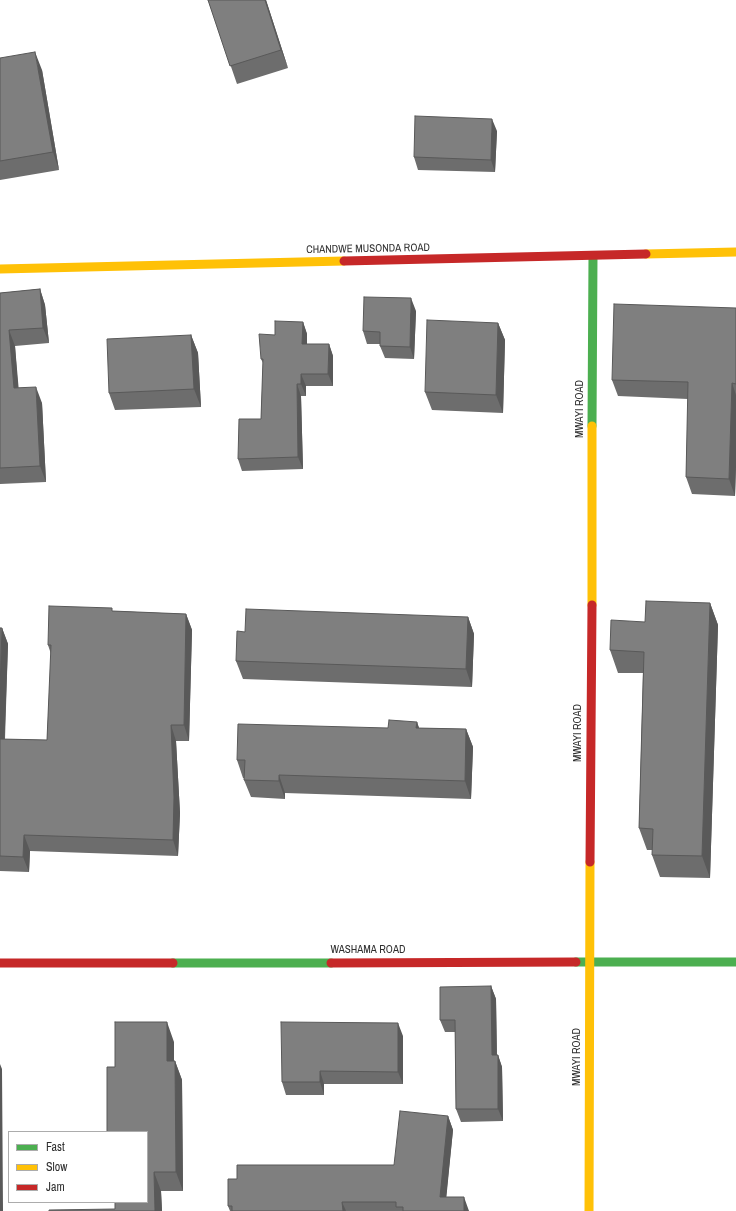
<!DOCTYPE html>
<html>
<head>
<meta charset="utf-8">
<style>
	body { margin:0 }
	#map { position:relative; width:736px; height:1211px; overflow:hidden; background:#fff; font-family:"Archivo Narrow",sans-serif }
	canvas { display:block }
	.legend { position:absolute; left:8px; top:1131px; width:140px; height:72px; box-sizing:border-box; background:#fff; border:1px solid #acacac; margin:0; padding:5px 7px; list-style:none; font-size:12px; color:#2f2f2f }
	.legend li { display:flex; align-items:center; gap:8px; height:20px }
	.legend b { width:20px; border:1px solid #acacac }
</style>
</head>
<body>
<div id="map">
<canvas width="736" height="1211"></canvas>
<ul class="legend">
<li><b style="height:5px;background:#4caf50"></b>Fast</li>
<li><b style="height:5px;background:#ffc107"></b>Slow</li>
<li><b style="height:5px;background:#c62828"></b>Jam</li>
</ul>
</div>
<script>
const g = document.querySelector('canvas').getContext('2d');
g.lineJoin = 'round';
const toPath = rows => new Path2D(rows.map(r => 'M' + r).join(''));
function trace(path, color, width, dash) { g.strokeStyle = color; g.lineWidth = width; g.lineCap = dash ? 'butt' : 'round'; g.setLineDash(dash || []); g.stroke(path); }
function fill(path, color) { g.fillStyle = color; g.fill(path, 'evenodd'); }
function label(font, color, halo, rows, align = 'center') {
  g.font = font + ' "Archivo Narrow",sans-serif'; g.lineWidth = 4; g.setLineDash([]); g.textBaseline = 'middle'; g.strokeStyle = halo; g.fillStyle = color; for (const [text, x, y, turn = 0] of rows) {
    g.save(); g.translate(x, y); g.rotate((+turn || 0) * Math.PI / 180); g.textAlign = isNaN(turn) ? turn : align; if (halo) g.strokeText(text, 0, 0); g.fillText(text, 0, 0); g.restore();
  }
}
trace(toPath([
	[592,426,593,256],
	[576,962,736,962],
	[173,963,331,963]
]), '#4caf50', 9);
trace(toPath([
	[646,254,736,252],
	[0,269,344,261],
	[592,605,592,426],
	[589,1211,590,862]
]), '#ffc107', 9);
trace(toPath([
	[344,261,646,254],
	[590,862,592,605],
	[0,963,173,963],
	[331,963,576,962]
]), '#c62828', 9);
fill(toPath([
	[208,0,266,0,288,68,237,84],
	[0,58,42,70,59,170,0,180],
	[497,131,495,172,418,170,414,157],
	[40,289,45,305,49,343,15,346,18,388,42,403,46,482,0,484,0,293],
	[736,308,736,466,735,496,692,494,686,477,688,399,618,396,612,380],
	[416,311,414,359,385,358,380,346,380,344,367,344,363,331],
	[303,322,307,334,307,344,329,344,333,356,333,386,306,386,306,396,301,396,303,469,242,471,238,459,261,419,263,363,261,359],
	[498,323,505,340,503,413,432,410,425,392],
	[191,335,198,353,201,407,115,410,109,393],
	[710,603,718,625,710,878,660,877,652,855,653,850,647,850,639,828,643,673,618,673,610,650,645,622],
	[113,611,186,614,192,630,189,741,176,741,180,813,178,856,30,851,29,872,0,871,0,628,2,628,8,644,5,739,47,740,51,654,48,645],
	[468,617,474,634,472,687,243,679,236,661,245,632],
	[417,722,419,728,466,729,473,747,471,799,285,793,285,799,251,797,244,780,244,778,243,778,237,760],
	[491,986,496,999,497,1055,498,1055,502,1067,503,1121,461,1122,456,1109,455,1032,445,1032,440,1020],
	[403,1036,403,1084,324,1084,324,1095,286,1095,282,1082],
	[174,1042,174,1061,175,1061,182,1080,183,1191,161,1191,162,1211,49,1211,115,1209,147,1202,115,1067],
	[448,1116,453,1130,446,1197,469,1211,230,1211,228,1206,237,1179,394,1165]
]), '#6d6d6d');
fill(toPath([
	[265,0,266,0,288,68,281,50],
	[35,52,42,70,59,170,53,152],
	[492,119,497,131,495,172,491,160],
	[40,289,45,305,49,343,43,328],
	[411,298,416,311,414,359,410,347],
	[303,322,307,334,307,356,302,344],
	[498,323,505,340,503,413,496,395],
	[9,330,15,346,20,404,14,388],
	[191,335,198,353,201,407,194,389],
	[329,344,333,356,333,386,328,374],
	[301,374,306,386,306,396,301,384],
	[732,383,736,395,736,466,735,496,729,479],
	[297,384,301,396,303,469,298,457],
	[36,387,42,403,46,482,40,466],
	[710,603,718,625,710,878,702,856],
	[186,614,192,630,189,741,184,725],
	[468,617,474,634,472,687,466,669],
	[2,628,8,644,4,754,0,743,0,690],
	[417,722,423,740,416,728],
	[171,725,176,741,180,813,178,856,173,840],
	[466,729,473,747,471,799,465,781],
	[279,775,285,793,285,799,279,781],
	[24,835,30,851,29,872,23,857],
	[491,986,496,999,497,1067,492,1055],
	[167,1022,174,1042,174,1080,167,1061],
	[398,1023,403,1036,403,1084,398,1072],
	[498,1055,502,1067,503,1121,498,1109],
	[175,1061,182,1080,183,1191,176,1172],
	[0,1064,2,1069,3,1211,0,1211],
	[320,1071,324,1084,324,1095,320,1082],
	[448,1116,453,1130,445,1211,440,1197],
	[154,1172,161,1191,162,1211,155,1211],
	[464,1197,469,1211,464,1211],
	[342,1202,346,1211,343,1211]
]), '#595959');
const building = toPath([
	[208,0,265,0,281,50,230,66,208,0],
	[35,52,53,152,0,161,0,58,35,52],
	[415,116,492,119,491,160,414,157,415,116],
	[40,289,43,328,9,330,14,388,36,387,40,466,0,468,0,293,40,289],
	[364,297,411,298,410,347,380,346,380,332,363,331,364,297],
	[614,304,736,308,736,384,732,383,729,479,686,477,688,382,612,380,614,304],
	[427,320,498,323,496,395,425,392,427,320],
	[275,321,303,322,302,344,329,344,328,374,301,374,301,384,297,384,298,457,238,459,239,419,261,419,263,359,261,359,259,334,275,335,275,321],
	[191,335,194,389,109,393,107,339,191,335],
	[646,601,710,603,702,856,652,855,653,829,639,828,644,652,610,650,611,620,645,622,646,601],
	[49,606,112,608,112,611,186,614,184,725,171,725,174,797,173,840,24,835,23,857,0,856,0,739,47,740,51,645,48,645,49,606],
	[246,609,468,617,466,669,236,661,237,631,245,632,246,609],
	[0,628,2,628,0,690,0,628],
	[389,720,417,722,416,728,466,729,465,781,279,775,279,781,244,780,245,760,237,760,238,724,388,728,389,720],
	[491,986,492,1055,498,1055,498,1109,456,1109,455,1020,440,1020,440,987,491,986],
	[115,1022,167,1022,167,1061,175,1061,176,1172,154,1172,155,1211,49,1211,49,1210,115,1209,115,1202,147,1202,147,1132,107,1132,107,1067,115,1067,115,1022],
	[281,1022,398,1023,398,1072,320,1071,320,1082,282,1082,281,1022],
	[400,1111,448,1116,440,1197,464,1197,464,1211,403,1211,403,1207,396,1207,396,1202,342,1202,343,1211,232,1211,232,1206,228,1206,228,1179,237,1179,237,1165,394,1165,400,1111]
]);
fill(building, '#7f7f7f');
trace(building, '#595959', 1);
label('11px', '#2f2f2f', '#fff', [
	["CHANDWE MUSONDA ROAD",368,249,-1],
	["MWAYI ROAD",580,409,-90],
	["MWAYI ROAD",578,733,-90],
	["WASHAMA ROAD",368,950],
	["MWAYI ROAD",577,1057,-90]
]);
</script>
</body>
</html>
